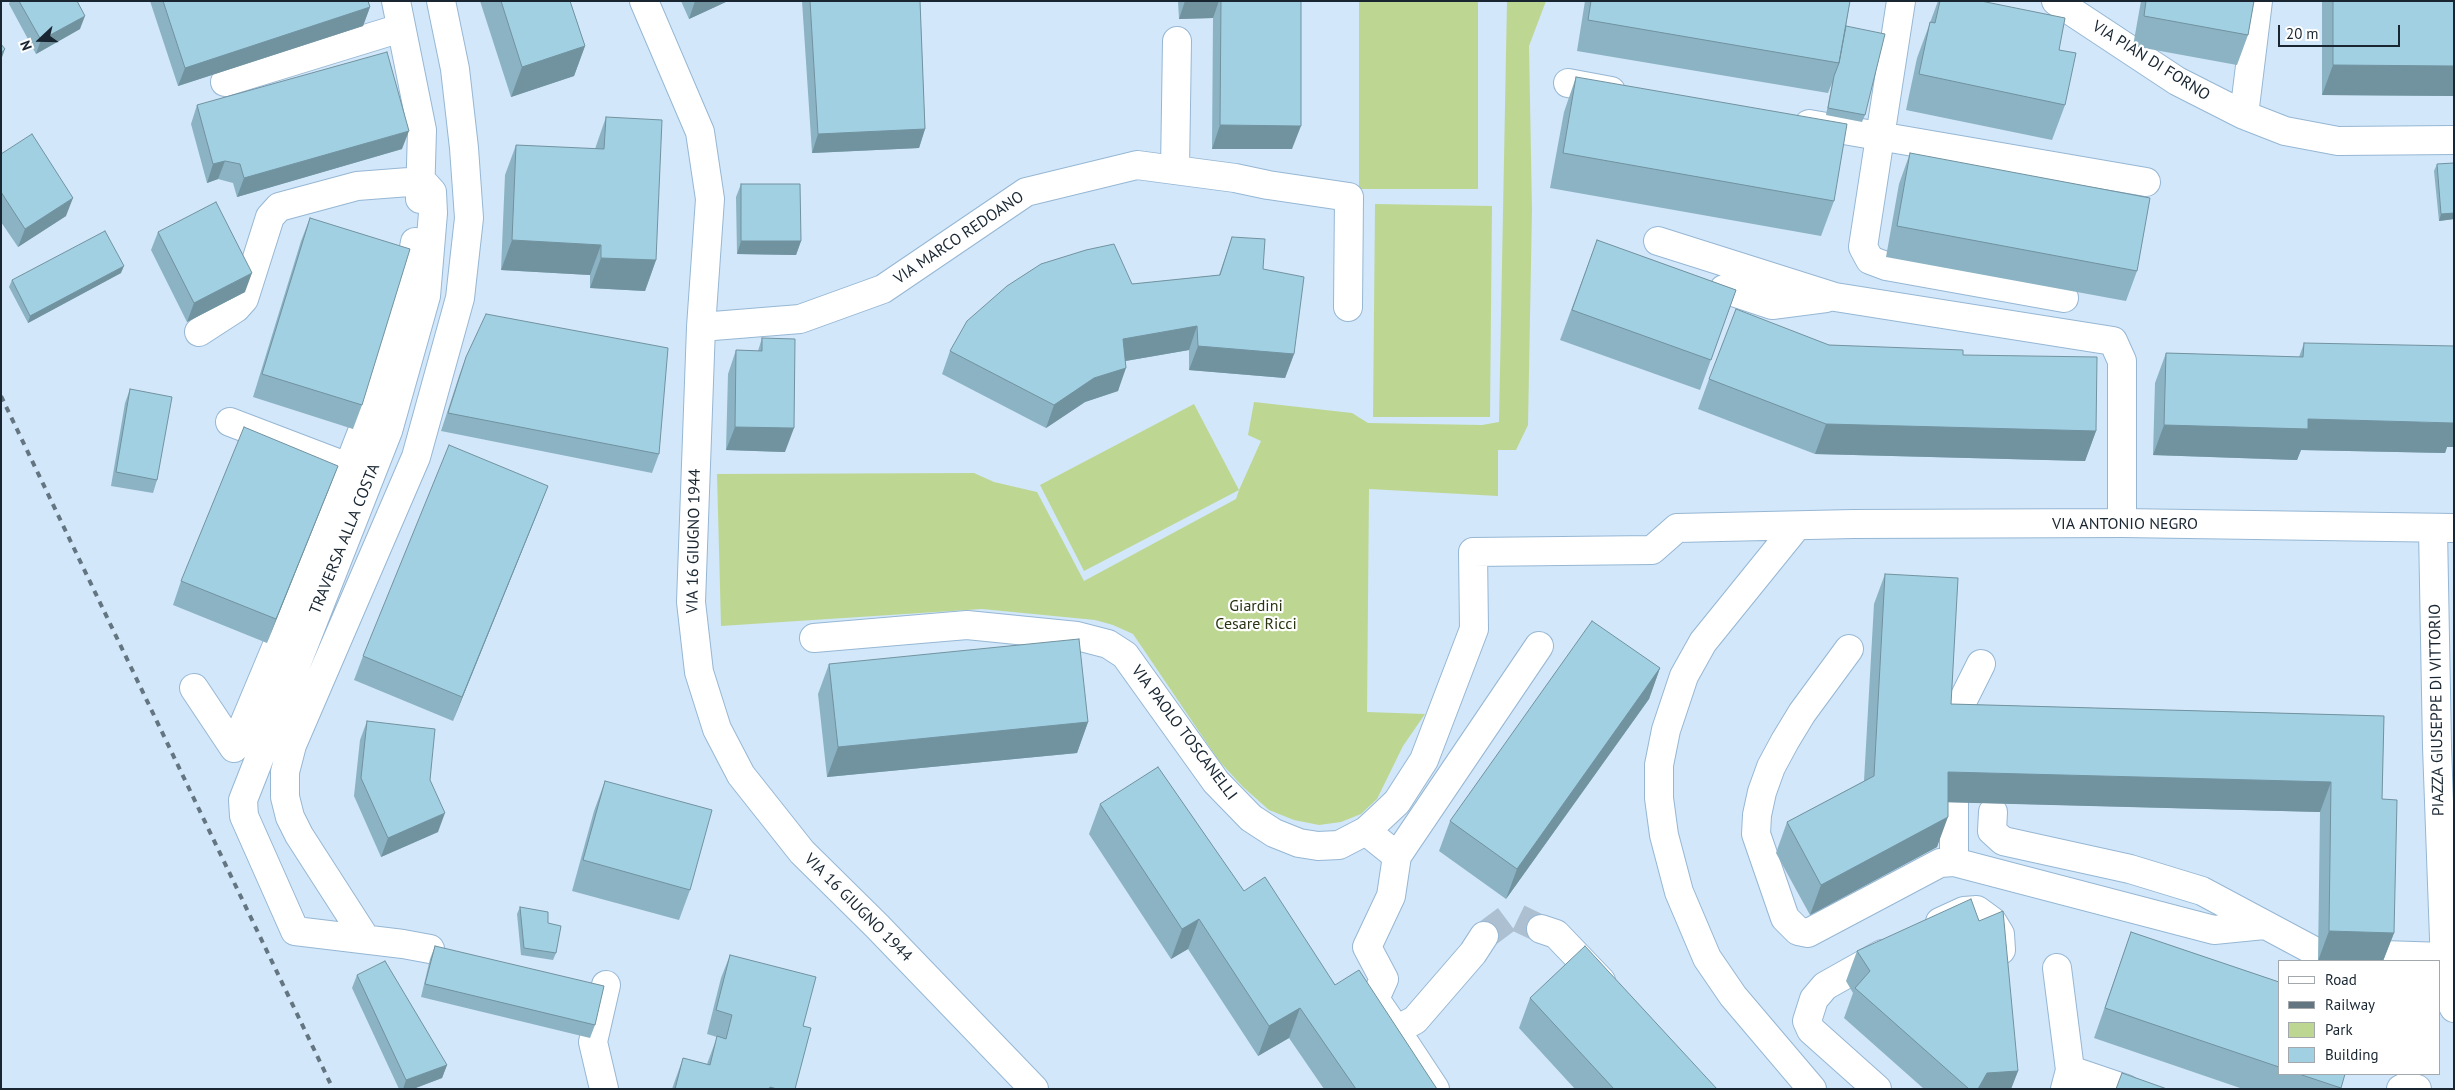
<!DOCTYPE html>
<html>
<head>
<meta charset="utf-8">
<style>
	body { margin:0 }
	#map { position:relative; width:2455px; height:1090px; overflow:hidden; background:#d2e7f9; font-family:"PT Sans",sans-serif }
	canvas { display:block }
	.frame { position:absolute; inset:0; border:2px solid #192631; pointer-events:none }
	.legend { position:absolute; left:2278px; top:960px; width:162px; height:115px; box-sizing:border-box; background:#fff; border:1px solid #a3a8ad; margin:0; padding:6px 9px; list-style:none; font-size:15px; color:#192631 }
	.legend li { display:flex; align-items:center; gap:10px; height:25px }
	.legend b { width:25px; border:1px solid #a3a8ad }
	.north { position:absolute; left:15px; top:15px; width:50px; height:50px; -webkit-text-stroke:4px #fff; paint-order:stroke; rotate:249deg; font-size:14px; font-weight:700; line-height:20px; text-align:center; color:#192631 }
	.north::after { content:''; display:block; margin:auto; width:18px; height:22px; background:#192631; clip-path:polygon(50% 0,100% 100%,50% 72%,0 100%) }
	.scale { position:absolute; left:2278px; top:25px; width:122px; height:22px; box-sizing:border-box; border:2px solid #192631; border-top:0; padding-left:6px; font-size:15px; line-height:18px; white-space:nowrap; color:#192631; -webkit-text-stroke:4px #fff; paint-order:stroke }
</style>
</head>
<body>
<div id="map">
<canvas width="2455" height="1090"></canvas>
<div class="frame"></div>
<ul class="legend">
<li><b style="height:6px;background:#fff"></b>Road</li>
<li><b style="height:6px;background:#647582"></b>Railway</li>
<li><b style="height:14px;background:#bdd792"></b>Park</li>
<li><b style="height:14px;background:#a2d0e3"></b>Building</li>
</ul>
<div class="north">N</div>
<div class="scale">20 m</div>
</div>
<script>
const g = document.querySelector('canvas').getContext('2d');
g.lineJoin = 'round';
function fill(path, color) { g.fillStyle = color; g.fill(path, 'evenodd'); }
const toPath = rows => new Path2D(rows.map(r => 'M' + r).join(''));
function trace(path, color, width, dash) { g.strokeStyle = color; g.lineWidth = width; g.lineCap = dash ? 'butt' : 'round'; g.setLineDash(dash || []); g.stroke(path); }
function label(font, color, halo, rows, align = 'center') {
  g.font = font + ' "PT Sans",sans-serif'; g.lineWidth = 4.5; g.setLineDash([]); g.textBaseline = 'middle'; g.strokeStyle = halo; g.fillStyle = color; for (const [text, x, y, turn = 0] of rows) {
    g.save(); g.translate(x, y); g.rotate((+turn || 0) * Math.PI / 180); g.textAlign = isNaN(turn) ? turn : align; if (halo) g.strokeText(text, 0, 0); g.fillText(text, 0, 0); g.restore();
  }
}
fill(toPath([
	[1359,1,1478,1,1478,189,1359,189],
	[1507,1,1546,1,1529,46,1532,210,1528,425,1516,450,1498,450,1498,496,1369,489,1367,712,1425,714,1403,746,1377,799,1361,814,1341,822,1319,825,1294,820,1269,810,1243,787,1219,761,1133,634,1113,625,1095,620,982,609,721,626,717,474,974,473,994,482,1037,492,1084,581,1236,499,1239,490,1084,571,1040,485,1194,404,1239,490,1261,441,1248,435,1254,402,1352,413,1368,423,1482,425,1499,422],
	[1375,204,1492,206,1490,417,1373,417]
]), '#bdd792');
trace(toPath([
	[1484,936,1512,915,1541,929]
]), '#adc0d1', 28, [28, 14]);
const minor = toPath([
	[396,1,422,130,420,199],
	[644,1,700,132,710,199,701,327,691,602,699,672,717,729,741,775,802,852,877,926,1034,1089],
	[1901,1,1863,247,1870,260,1886,266,2064,298],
	[2056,1,2177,81,2244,115,2285,131,2338,141,2454,140],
	[225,82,401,28],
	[1568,83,1611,91],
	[2244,115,2258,1],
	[1809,124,2146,182],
	[1175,170,1177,41],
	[422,181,432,192,433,213,426,296,388,431,243,800,244,816,295,931,403,944,430,949],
	[1658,241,1835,297,2113,341,2122,361,2122,523],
	[1724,289,1772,305,1826,298],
	[701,327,800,319,883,289,1026,192,1137,165,1235,178,1268,185,1349,197,1348,307],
	[199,332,236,308,244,299,270,217,279,207,357,186,422,181],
	[230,422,348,467],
	[1796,527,1703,642,1684,676,1666,730,1659,765,1659,798,1664,835,1679,892,1707,958,1733,996,1812,1089],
	[2433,529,2437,747,2446,993,2454,1008],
	[814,638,967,625,1077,636,1108,644,1125,655,1216,782,1251,818,1274,833,1299,843,1318,846,1339,845,1366,831,1379,819,1397,802,1424,760,1474,629,1473,552,1652,550,1677,528,1853,524,2122,523,2454,528],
	[1849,649,1802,713,1785,741,1771,767,1762,792,1757,815,1756,834,1785,918,1798,931,1808,933,1940,863,1954,862,2214,930,2264,925],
	[194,688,234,748,306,576,372,406,406,290,415,242],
	[1956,734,1958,710,1981,664],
	[1993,812,1992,831,2003,841,2130,869,2202,891,2318,953],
	[1366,831,1397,856,1539,646],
	[1954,862,1954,802],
	[1940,922,1964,911,1977,910,1992,921,2000,934,2001,950],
	[1541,929,1556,934,1601,981],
	[362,933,299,835,290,817,285,797,285,772,292,745,416,457,460,298,469,218,464,148,455,69,441,1],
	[2383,955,2444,957],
	[2057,968,2070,1070,2065,1089],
	[1395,1028,1375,999,1384,979,1367,947,1391,896,1397,856],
	[2070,1070,2126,1089],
	[604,1089,593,1042,606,985],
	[1435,1089,1396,1030,1415,1020,1473,953,1484,936],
	[1877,1089,1811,1030,1807,1021,1814,999,1825,986,1882,954],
	[2401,1089,2407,1086,2417,1089]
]);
trace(minor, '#96b7d4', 30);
trace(minor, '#fff', 28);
trace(toPath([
	[1,396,333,1089]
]), '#647582', 4, [6, 6]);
fill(toPath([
	[10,1,77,1,80,29,36,54,9,4],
	[150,1,368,1,370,7,363,26,178,86],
	[480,1,570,1,585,46,574,76,511,97],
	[681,1,728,1,689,19],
	[802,1,920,1,925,129,919,148,812,153],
	[1178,1,1301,1,1292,149,1212,149,1213,18,1179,19],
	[1585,1,1850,1,1846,26,1865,115,1862,122,1826,115,1832,83,1828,93,1577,51],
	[1938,1,1981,1,2059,50,2065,105,2052,140,1906,110,1917,58],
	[2141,1,2254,1,2248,35,2237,65,2133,46],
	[2322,1,2454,1,2454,96,2322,95],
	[1576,77,1834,201,1821,236,1550,188,1564,112],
	[197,105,402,149,237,197,233,183,218,179,207,183,191,124],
	[606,117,656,260,645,291,590,288,590,275,501,270,505,175,516,145,595,149],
	[1910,153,2137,271,2126,301,1886,257,1899,184],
	[1,154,66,216,18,247,1,222],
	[2437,164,2454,219,2439,221,2434,171],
	[741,184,801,241,796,255,737,254,736,197],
	[310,218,362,405,353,429,253,397,301,241],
	[158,232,245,292,187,322,151,250],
	[1232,237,1263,269,1294,354,1285,378,1189,370,1189,350,1125,361,1118,391,1085,402,1046,428,942,374,950,351,1132,284,1219,275],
	[1597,240,1736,290,1700,390,1560,340],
	[121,273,28,323,9,287,12,280],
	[762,338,785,452,726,450,728,374,736,350,758,351],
	[2304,343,2454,447,2447,447,2445,453,2301,450,2297,460,2153,455,2155,383,2166,353,2299,357],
	[1829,345,1963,355,2096,431,2085,461,1815,454,1698,409,1709,379],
	[466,357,659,454,652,473,441,431,459,376],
	[130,389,157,480,153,493,111,486,125,403],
	[338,466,329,489,267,643,173,605,181,581],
	[548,486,539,509,453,721,354,680,363,656],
	[1885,574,1951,704,2384,716,2382,799,2394,933,2383,961,2318,961,2320,812,1948,802,1937,847,1810,915,1776,853,1787,822,1864,781,1874,604],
	[829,664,1088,722,1077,753,827,777,818,694],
	[1660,668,1649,699,1506,899,1439,851,1450,821],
	[367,721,438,832,381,857,354,796,360,740],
	[605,781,690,890,679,920,572,891,594,811],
	[1100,804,1244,891,1437,1089,1324,1089,1289,1038,1258,1056,1188,949,1171,959,1089,834],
	[520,907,548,923,556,953,553,960,521,955,517,914],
	[2131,932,2279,982,2279,1074,2345,1074,2340,1089,2243,1089,2094,1038],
	[435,946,595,1025,590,1038,421,997,430,959],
	[1857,951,2018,1071,2011,1089,1924,1089,1844,1018,1853,993,1846,981],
	[730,955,803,1026,795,1089,672,1089,683,1058,707,1064,717,1037,707,1034,721,978],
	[357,975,447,1065,442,1078,413,1089,399,1089,352,988],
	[1530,998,1717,1089,1575,1089,1519,1028]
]), '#8bb3c3');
fill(toPath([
	[695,1,728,1,689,19],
	[1185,1,1219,1,1213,18,1179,19],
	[370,7,363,26,178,86,185,68],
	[85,16,80,29,36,54,41,40],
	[585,46,574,76,511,97,522,67],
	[5,49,1,60,1,53],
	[2333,65,2454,66,2454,96,2322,95],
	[1220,125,1301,126,1292,149,1212,149],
	[925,129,919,148,812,153,818,134],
	[409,131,402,149,237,197,244,178],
	[225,161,218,179,207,183,213,164],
	[73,198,66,216,18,247,25,229],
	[2454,213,2454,219,2439,221,2441,214],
	[512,240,601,245,590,275,501,270],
	[741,241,801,241,796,255,737,254],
	[601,258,656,260,645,291,590,288],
	[124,266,121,273,28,323,30,316],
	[252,273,245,292,187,322,194,303],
	[1197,326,1189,350,1114,363,1123,339],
	[1198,346,1294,354,1285,378,1189,370],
	[1126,368,1118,391,1085,402,1046,428,1054,405,1094,378],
	[2308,419,2454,423,2454,447,2447,447,2445,453,2301,450,2297,460,2153,455,2164,425],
	[1826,424,2096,431,2085,461,1815,454],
	[735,427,794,428,785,452,726,450],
	[338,466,329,489,267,643,276,619],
	[548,486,539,509,453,721,462,697],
	[1660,668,1649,699,1506,899,1517,869],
	[1088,722,1077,753,827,777,838,747],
	[1948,772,2331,782,2320,812,1937,802],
	[445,813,438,832,381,857,388,838],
	[1948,817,1937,847,1810,915,1821,885],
	[1199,919,1188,949,1171,959,1182,929],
	[2329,931,2394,933,2383,961,2318,961],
	[1300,1008,1289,1038,1258,1056,1269,1026],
	[447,1065,442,1078,413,1089,403,1089,406,1080],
	[2018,1071,2011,1089,1978,1089,1987,1073]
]), '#71929f');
const building = toPath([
	[19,1,77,1,85,16,41,40,19,1],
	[163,1,368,1,370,7,185,68,163,1],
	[501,1,570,1,585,46,522,67,501,1],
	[810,1,920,1,925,129,818,134,810,1],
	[1221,1,1301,1,1301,126,1220,125,1221,1],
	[1591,1,1850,1,1839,63,1588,20,1591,1],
	[1940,1,1981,1,2065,18,2059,50,2076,53,2065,105,1919,74,1930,22,1935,23,1940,1],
	[2146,1,2254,1,2248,35,2144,16,2146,1],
	[2333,1,2454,1,2454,66,2333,65,2333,1],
	[1846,26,1885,34,1865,115,1828,108,1834,76,1839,63,1846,26],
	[1,44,5,49,1,53,1,44],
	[387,52,409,131,244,178,240,164,225,161,213,164,197,105,387,52],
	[1576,77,1847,124,1834,201,1563,153,1576,77],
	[606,117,662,120,656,260,601,258,601,245,512,240,516,145,604,149,606,117],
	[32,134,73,198,25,229,1,192,1,154,32,134],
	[1910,153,2150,198,2137,271,1897,226,1910,153],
	[2454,163,2454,213,2441,214,2437,164,2454,163],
	[741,184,800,184,801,241,741,241,741,184],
	[216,202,252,273,194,303,158,232,216,202],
	[310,218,410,249,362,405,262,374,310,218],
	[105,231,124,266,30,316,12,280,105,231],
	[1232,237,1265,239,1263,269,1304,277,1294,354,1198,346,1197,326,1123,339,1126,368,1094,378,1054,405,950,351,967,321,1007,286,1041,264,1086,250,1114,244,1132,284,1220,275,1232,237],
	[1597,240,1736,290,1711,360,1572,310,1597,240],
	[1736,309,1829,345,1963,350,1963,355,2097,357,2096,431,1826,424,1709,379,1736,309],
	[486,314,668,348,659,454,448,413,466,357,486,314],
	[762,338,795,339,794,428,735,427,736,350,762,351,762,338],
	[2304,343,2454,346,2454,423,2308,419,2308,429,2164,425,2166,353,2303,357,2304,343],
	[130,389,172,397,157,480,116,472,130,389],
	[244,427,338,466,276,619,181,581,244,427],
	[449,445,548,486,462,697,363,656,449,445],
	[1885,574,1958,578,1951,704,2384,716,2382,799,2397,800,2394,933,2329,931,2331,782,1948,772,1948,817,1821,885,1787,822,1874,776,1885,574],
	[1592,621,1660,668,1517,869,1450,821,1592,621],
	[1079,639,1088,722,838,747,829,664,1079,639],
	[367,721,435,729,430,780,445,813,388,838,361,778,367,721],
	[1158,767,1244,891,1265,877,1335,985,1359,970,1437,1089,1356,1089,1300,1008,1269,1026,1199,919,1182,929,1100,804,1158,767],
	[605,781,712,810,690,890,583,860,605,781],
	[1971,899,1979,921,2003,911,2018,1071,1987,1073,1978,1089,1969,1089,1855,988,1870,971,1857,951,1971,899],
	[520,907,548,912,548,923,561,926,556,953,524,948,520,907],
	[2131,932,2279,982,2279,1067,2105,1008,2131,932],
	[435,946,604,986,595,1025,425,984,435,946],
	[1585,946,1717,1089,1614,1089,1530,998,1585,946],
	[730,955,816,977,803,1026,811,1028,795,1089,777,1089,770,1087,769,1089,675,1089,683,1058,710,1065,717,1036,726,1039,732,1015,716,1010,730,955],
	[385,961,447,1065,406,1080,357,975,385,961],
	[2122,1073,2167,1089,2116,1089,2122,1073],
	[2299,1074,2345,1074,2341,1088,2299,1074]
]);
fill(building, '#a2d0e3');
trace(building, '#71929f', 1);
label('16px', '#192631', '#fff', [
	["VIA PIAN DI FORNO",2151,61,32],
	["VIA MARCO REDOANO",959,238,-34],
	["VIA ANTONIO NEGRO",2125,524],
	["TRAVERSA ALLA COSTA",345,539,-68],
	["VIA 16 GIUGNO 1944",694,541,-89],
	["PIAZZA GIUSEPPE DI VITTORIO",2437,710,-91],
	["VIA PAOLO TOSCANELLI",1184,733,53],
	["VIA 16 GIUGNO 1944",858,908,45]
]);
label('16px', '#293412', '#fff', [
	["Giardini",1256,606],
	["Cesare Ricci",1256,624]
]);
</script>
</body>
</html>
